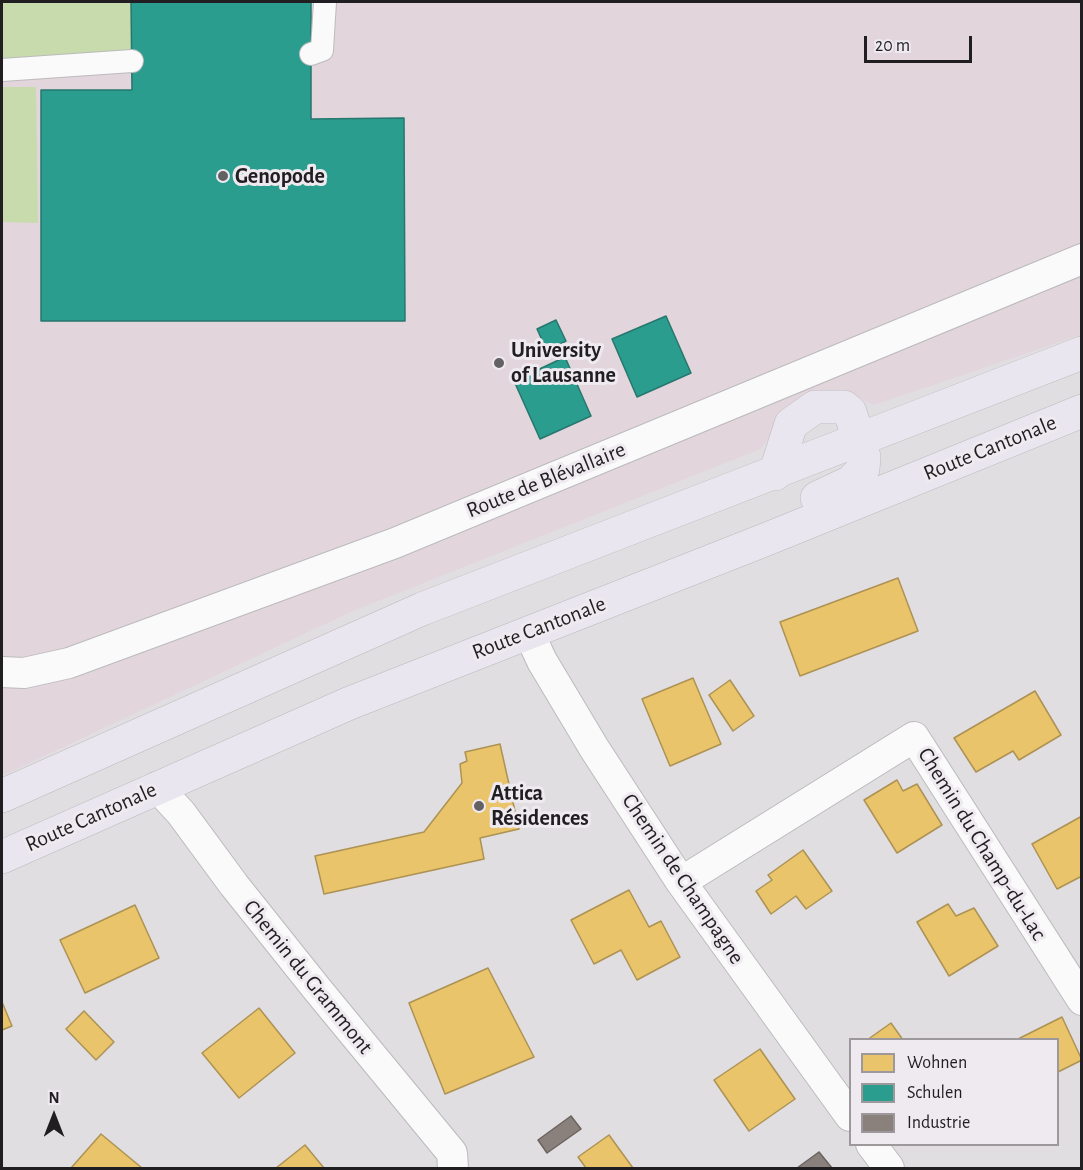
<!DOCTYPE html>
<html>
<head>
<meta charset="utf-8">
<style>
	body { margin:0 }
	#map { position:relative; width:1083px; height:1170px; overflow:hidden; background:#e0dee1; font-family:"Alegreya Sans",sans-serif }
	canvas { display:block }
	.frame { position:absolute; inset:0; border:3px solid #201e20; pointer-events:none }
	.legend { position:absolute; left:849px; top:1038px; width:210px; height:108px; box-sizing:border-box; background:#eeeaef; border:2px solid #9c989c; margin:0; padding:8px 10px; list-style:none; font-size:18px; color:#201e20 }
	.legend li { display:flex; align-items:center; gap:12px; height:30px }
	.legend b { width:30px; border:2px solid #9c989c }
	.north { position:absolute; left:24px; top:1086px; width:60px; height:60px; -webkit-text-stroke:4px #eeeaef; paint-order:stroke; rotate:0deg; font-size:16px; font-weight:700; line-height:24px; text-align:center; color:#201e20 }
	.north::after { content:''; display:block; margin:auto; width:21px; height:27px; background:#201e20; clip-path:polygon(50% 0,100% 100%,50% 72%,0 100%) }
	.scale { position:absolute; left:864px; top:36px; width:108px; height:27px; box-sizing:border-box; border:3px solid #201e20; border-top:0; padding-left:8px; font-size:18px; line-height:21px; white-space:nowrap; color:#201e20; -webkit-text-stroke:4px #eeeaef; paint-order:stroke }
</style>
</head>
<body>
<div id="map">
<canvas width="1083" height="1170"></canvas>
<div class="frame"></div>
<ul class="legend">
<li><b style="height:16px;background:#e9c46a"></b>Wohnen</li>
<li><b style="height:16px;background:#2a9d8f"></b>Schulen</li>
<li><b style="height:16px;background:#8a817c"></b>Industrie</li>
</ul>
<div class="north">N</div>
<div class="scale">20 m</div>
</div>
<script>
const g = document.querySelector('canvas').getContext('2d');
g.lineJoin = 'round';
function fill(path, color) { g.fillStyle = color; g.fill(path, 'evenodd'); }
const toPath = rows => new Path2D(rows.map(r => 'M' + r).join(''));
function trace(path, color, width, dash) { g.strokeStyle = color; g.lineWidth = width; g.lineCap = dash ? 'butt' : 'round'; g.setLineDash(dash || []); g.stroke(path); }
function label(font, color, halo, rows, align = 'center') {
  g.font = font + ' "Alegreya Sans",sans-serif'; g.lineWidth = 6; g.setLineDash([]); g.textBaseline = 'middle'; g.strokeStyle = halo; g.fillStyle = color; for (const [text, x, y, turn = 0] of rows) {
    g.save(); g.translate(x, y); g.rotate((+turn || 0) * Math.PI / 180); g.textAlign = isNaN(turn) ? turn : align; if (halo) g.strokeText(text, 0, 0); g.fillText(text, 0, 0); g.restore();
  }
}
fill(toPath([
	[2,2,1081,2,1081,335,874,405,849,393,776,429,761,449,353,611,2,776]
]), '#e3d5dc');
fill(toPath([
	[2,2,131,2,132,61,2,70],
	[2,87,36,87,38,223,2,222]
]), '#c8dbad');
const homes = toPath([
	[898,578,918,631,800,676,780,622,898,578],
	[693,678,721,744,670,766,642,699,693,678],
	[730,680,754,716,733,731,709,695,730,680],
	[1035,691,1061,735,1019,760,1013,751,976,772,954,738,1035,691],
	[500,744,519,829,480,838,484,859,324,894,315,856,424,832,462,783,460,764,467,761,465,752,500,744],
	[897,780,903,791,917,784,942,825,897,853,864,800,897,780],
	[1082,816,1082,876,1057,889,1032,844,1082,816],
	[803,850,832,891,806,909,796,896,771,914,756,891,772,880,768,875,803,850],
	[629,890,649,927,661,921,680,957,637,980,621,950,594,964,571,920,629,890],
	[948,904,956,916,974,908,998,946,949,976,917,922,948,904],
	[135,905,159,958,85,993,60,940,135,905],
	[488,968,534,1057,445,1094,409,1003,488,968],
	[2,1002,12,1026,2,1030,2,1002],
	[259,1008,295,1053,239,1098,202,1053,259,1008],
	[84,1011,114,1042,96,1060,66,1029,84,1011],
	[1062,1017,1082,1060,1058,1072,1058,1040,1016,1040,1062,1017],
	[891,1023,903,1040,867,1040,891,1023],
	[760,1049,795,1099,749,1131,714,1080,760,1049],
	[101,1134,142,1168,71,1168,101,1134],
	[609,1135,633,1168,586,1168,578,1157,609,1135],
	[305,1145,324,1168,276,1168,305,1145]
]);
fill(homes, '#e9c46a');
trace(homes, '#ad9254', 1.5);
const schools = toPath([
	[131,2,311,2,311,119,404,118,405,321,41,321,41,90,132,90,131,2],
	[666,316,691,373,637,397,612,339,666,316],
	[556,320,566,341,547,351,537,329,556,320],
	[565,357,591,416,540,439,514,381,565,357]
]);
fill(schools, '#2a9d8f');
trace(schools, '#27776e', 1.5);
const industry = toPath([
	[571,1116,581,1129,547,1153,538,1140,571,1116],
	[819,1152,832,1168,797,1168,819,1152]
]);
fill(industry, '#8a817c');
trace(industry, '#6a6360', 1.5);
const pedestrian = toPath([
	[311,54,322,50,325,2],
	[2,70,132,61]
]);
const minor = toPath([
	[529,633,542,661,594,748,681,882,850,1116],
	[2,672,24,673,69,663,395,543,1082,259],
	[157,787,181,813,234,885,317,989,452,1153,453,1168],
	[681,882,914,737,1082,1000],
	[871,1144,889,1168]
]);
const primary = toPath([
	[775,474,791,424,815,407,844,407,850,412,859,440,864,457,863,469,851,482,817,498],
	[2,796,422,609,1082,353],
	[2,857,350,703,767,539,1082,411]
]);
trace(pedestrian, '#bbbabc', 24);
trace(minor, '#bbbabc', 32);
trace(primary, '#bbb9bb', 34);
trace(pedestrian, '#fafafa', 22);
trace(minor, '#fafafa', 30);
trace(primary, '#e9e6ef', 33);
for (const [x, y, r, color] of [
	[223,176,6,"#636164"],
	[499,363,6,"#636164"],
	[479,806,6,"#636164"]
]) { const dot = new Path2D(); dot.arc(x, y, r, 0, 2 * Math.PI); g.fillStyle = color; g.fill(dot); trace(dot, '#eeeaef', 2); }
label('bold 22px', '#201e20', '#eeeaef', [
	["Genopode",235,176],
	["University",511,350],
	["of Lausanne",511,375],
	["Attica",491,793],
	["Résidences",491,818]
], 'left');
label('22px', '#201e20', '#eeeaef', [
	["Route Cantonale",990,448,-22],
	["Route de Blévallaire",546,480,-22],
	["Route Cantonale",539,628,-21],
	["Route Cantonale",91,817,-24],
	["Chemin du Champ-du-Lac",982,844,58],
	["Chemin de Champagne",683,879,56],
	["Chemin du Grammont",308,977,51]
]);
</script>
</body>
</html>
